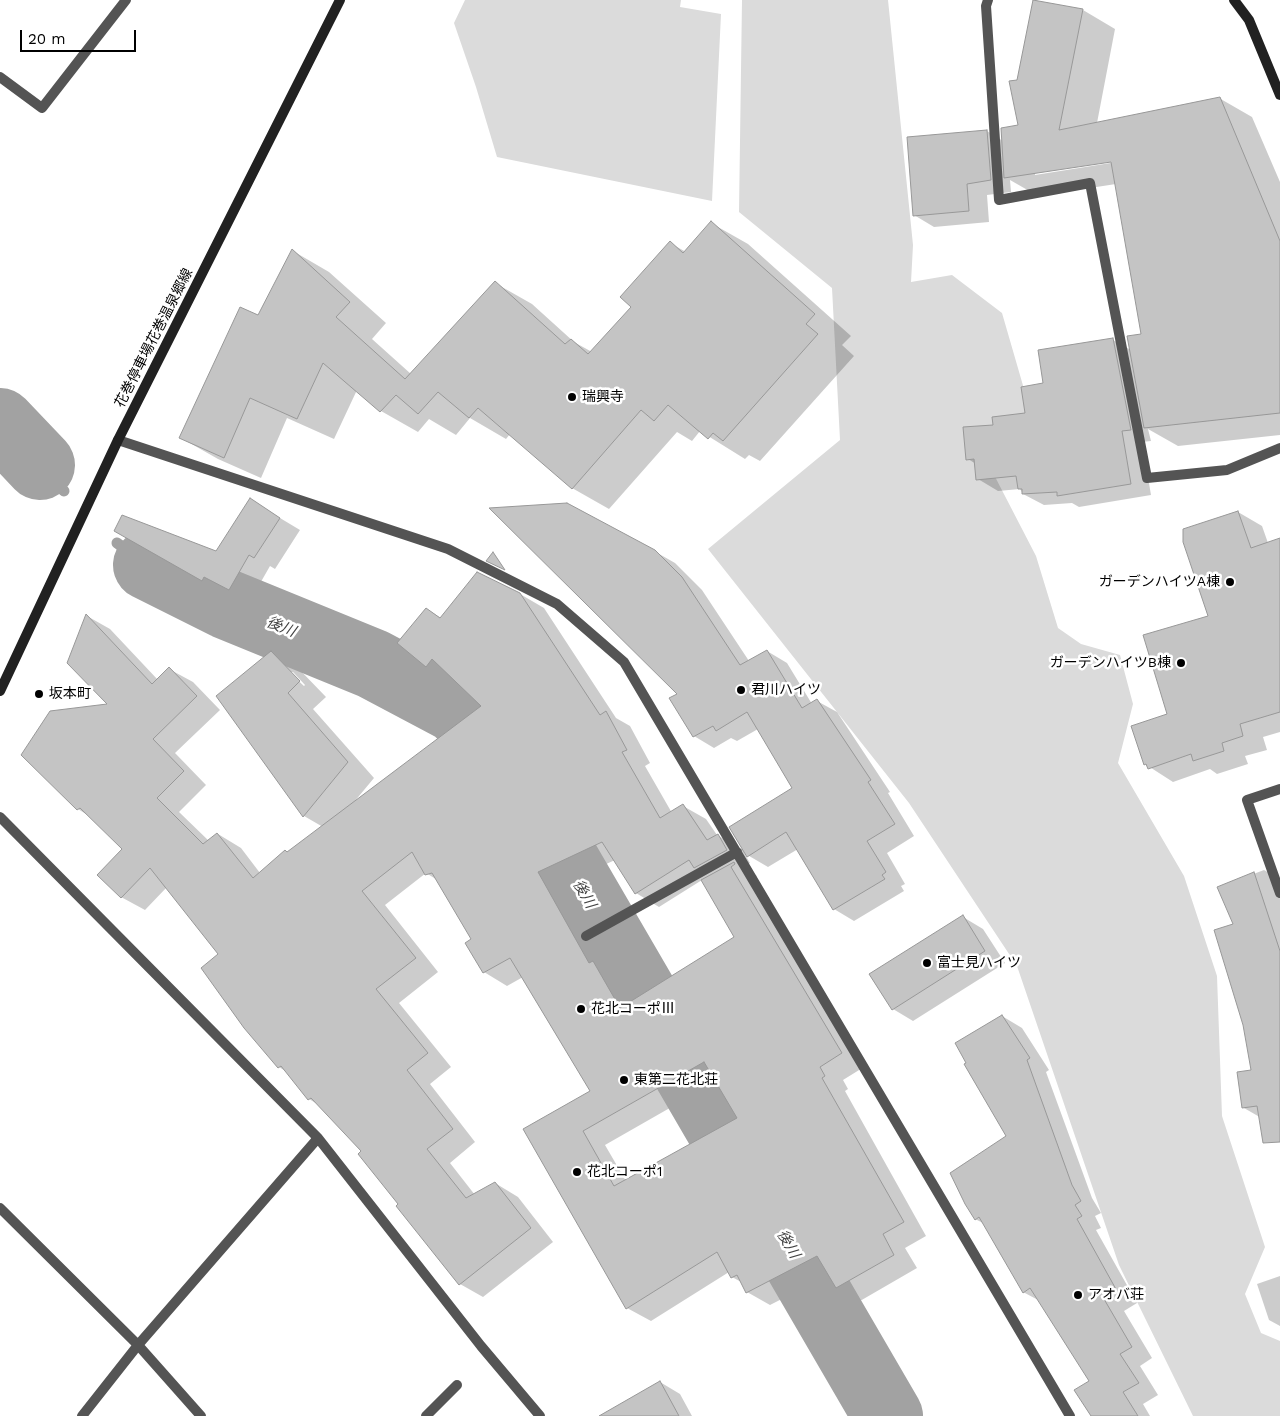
<!DOCTYPE html>
<html>
<head>
<meta charset="utf-8">
<style>
	body { margin:0 }
	#map { position:relative; width:1280px; height:1416px; overflow:hidden; background:#fff; font-family:"Work Sans",sans-serif }
	canvas { display:block }
	.scale { position:absolute; left:20px; top:30px; width:116px; height:22px; box-sizing:border-box; border:2px solid #000; border-top:0; padding-left:6px; font-size:15px; line-height:18px; white-space:nowrap; color:#000; -webkit-text-stroke:4px #fff; paint-order:stroke }
</style>
</head>
<body>
<div id="map">
<canvas width="1280" height="1416"></canvas>
<div class="scale">20 m</div>
</div>
<script>
const g = document.querySelector('canvas').getContext('2d');
g.lineJoin = 'round';
function fill(path, color) { g.fillStyle = color; g.fill(path, 'evenodd'); }
const toPath = rows => new Path2D(rows.map(r => 'M' + r).join(''));
function trace(path, color, width, dash) { g.strokeStyle = color; g.lineWidth = width; g.lineCap = dash ? 'butt' : 'round'; g.setLineDash(dash || []); g.stroke(path); }
function label(font, color, halo, rows, align = 'center') {
  g.font = font + ' "Work Sans","Noto Sans JP",sans-serif'; g.lineWidth = 5; g.setLineDash([]); g.textBaseline = 'middle'; g.strokeStyle = halo; g.fillStyle = color; for (const [text, x, y, turn = 0] of rows) {
    g.save(); g.translate(x, y); g.rotate((+turn || 0) * Math.PI / 180); g.textAlign = isNaN(turn) ? turn : align; if (halo) g.strokeText(text, 0, 0); g.fillText(text, 0, 0); g.restore();
  }
}
fill(toPath([
	[465,0,681,0,680,7,721,14,712,201,497,157,476,87,454,23],
	[742,0,888,0,913,245,911,282,952,275,1002,313,1033,420,976,440,1036,556,1058,628,1081,644,1120,655,1133,704,1118,763,1184,876,1217,976,1222,1116,1265,1247,1245,1294,1261,1333,1280,1341,1280,1416,1193,1416,1119,1265,1017,966,909,803,708,549,840,440,832,288,739,212]
]), '#dbdbdb');
fill(toPath([
	[1083,10,1115,29,1097,123,1219,98,1252,117,1280,182,1280,435,1178,446,1148,429,1151,441,1142,442,1151,495,1079,507,1072,503,1044,505,1023,494,1020,489,998,491,978,479,976,464,968,459,995,426,1027,414,1045,384,1113,340,1131,350,1142,335,1116,184,1038,196,1010,180,1011,192,987,195,989,222,934,227,914,215,909,139,987,131,1003,141,1020,126,1018,81],
	[1117,160,1117,162,1035,175,1035,172],
	[711,223,748,244,851,336,842,345,854,356,760,461,749,455,745,459,700,431,692,441,677,432,609,509,572,488,510,434,506,439,470,418,456,435,429,419,418,432,381,411,357,390,334,439,287,418,261,478,218,459,181,438,258,316,293,251,329,272,386,323,372,339,411,374,495,283,532,304,574,342,592,352,633,306,670,243,686,252],
	[250,500,300,530,275,569,270,566,250,601,225,588,222,592,116,530,217,553],
	[1238,512,1262,526,1268,543,1280,539,1280,732,1263,737,1267,750,1245,756,1248,764,1217,774,1210,769,1173,782,1145,764,1169,714,1210,617],
	[654,551,675,563,702,590,749,661,767,651,787,663,812,704,817,701,837,712,890,792,888,793,914,836,887,853,905,884,901,886,904,891,854,921,834,909,798,849,768,867,744,853,750,863,742,868,757,876,753,880,864,1067,843,1080,848,1089,845,1091,926,1236,905,1248,917,1268,860,1301,837,1287,829,1275,770,1305,747,1292,743,1283,732,1277,729,1272,651,1321,627,1308,525,1130,592,1092,523,977,507,986,484,972,473,940,439,881,426,873,385,905,438,972,399,1003,451,1067,430,1084,475,1142,450,1163,475,1195,495,1183,518,1197,553,1242,483,1297,460,1284,400,1204,363,1151,319,1105,309,1099,287,1072,279,1067,220,954,167,887,145,910,121,897,124,849,92,818,78,809,23,755,109,705,87,616,110,629,158,680,169,669,193,682,220,710,175,753,206,785,179,812,209,841,218,834,241,848,260,873,323,827,304,816,272,653,298,668,326,697,313,709,374,778,354,802,483,706,452,677,450,679,427,666,427,609,441,618,520,594,544,608,616,718,630,726,650,763,645,766,672,813,683,806,706,819,717,835,745,851,793,789,758,729,737,741,731,738,714,748,694,736,679,694],
	[289,672,293,672,305,685,304,686],
	[615,860,636,893,659,907,702,880,736,937,632,1003,616,976,609,972,561,885],
	[717,1081,739,1118,626,1181,605,1145],
	[1264,870,1280,879,1280,1121,1270,1123,1244,1108,1252,1071,1234,925,1219,887],
	[963,917,983,929,1005,963,913,1021,893,1009],
	[1002,1016,1022,1028,1049,1070,1046,1072,1092,1198,1101,1213,1095,1216,1101,1228,1096,1230,1137,1303,1124,1311,1152,1358,1140,1366,1158,1395,1143,1404,1150,1416,1092,1416,1091,1382,1040,1301,1023,1292,985,1224,975,1219,1007,1137],
	[1280,1276,1280,1326,1269,1320,1257,1284],
	[660,1382,680,1394,692,1416,601,1416]
]), '#0003');
trace(toPath([
	[40,465,64,491],
	[117,543,148,565]
]), '#a2a2a2', 11);
trace(toPath([
	[0,423,40,465],
	[148,565,226,604,373,664,456,708,491,743,523,789,888,1416]
]), '#a2a2a2', 70);
const building = toPath([
	[1033,0,1083,9,1059,130,1220,97,1280,241,1280,413,1144,428,1127,336,1141,334,1111,162,1004,178,1001,128,1018,125,1009,81,1017,80,1033,0],
	[987,130,991,180,967,184,969,211,913,216,907,137,987,130],
	[711,221,815,314,806,324,818,334,723,441,713,433,708,439,668,405,654,421,641,410,572,489,478,408,469,418,438,392,418,414,396,395,380,412,323,363,297,419,250,398,224,458,179,438,240,307,258,315,292,249,350,302,336,317,405,379,495,281,565,344,571,339,588,354,631,307,620,297,670,241,683,253,711,221],
	[1113,338,1131,430,1122,431,1131,484,1057,496,1057,492,1022,494,1022,489,1018,489,1016,476,976,480,974,459,966,460,963,427,993,425,992,417,1025,413,1021,387,1043,383,1038,350,1113,338],
	[250,498,280,518,254,558,249,555,229,590,204,577,202,581,114,531,122,515,216,551,250,498],
	[567,503,655,550,682,577,740,665,767,650,802,708,817,699,871,780,868,782,895,824,867,841,886,872,882,875,885,879,833,910,786,832,747,857,729,827,792,788,747,712,716,731,713,726,693,737,669,698,677,694,489,508,567,503],
	[1238,511,1251,548,1280,538,1280,712,1240,724,1243,736,1222,743,1224,751,1193,761,1191,754,1148,769,1146,764,1144,765,1131,726,1167,714,1143,635,1208,616,1183,542,1183,529,1238,511],
	[493,552,505,570,486,561,493,552],
	[477,572,520,593,600,715,606,711,627,750,622,752,660,818,683,804,707,840,718,834,727,850,694,868,689,860,635,894,602,842,538,872,589,963,593,961,620,1008,734,937,701,880,734,862,735,864,731,867,842,1053,820,1067,825,1076,822,1078,904,1222,883,1234,894,1255,836,1288,817,1256,746,1293,737,1275,731,1278,717,1252,626,1309,523,1129,590,1091,510,958,483,973,465,943,471,939,432,873,425,875,412,852,362,891,416,958,376,989,428,1053,407,1070,453,1129,427,1149,466,1198,495,1182,531,1228,459,1285,396,1206,398,1204,358,1154,361,1151,311,1098,308,1100,281,1066,278,1068,244,1028,201,968,218,954,150,868,121,898,97,875,122,849,80,808,77,810,21,755,50,711,107,704,67,663,86,614,152,684,169,667,197,696,153,739,184,771,157,798,203,844,217,833,253,878,285,850,287,852,481,706,432,659,426,667,397,643,426,608,440,618,477,572],
	[704,1062,737,1118,614,1186,583,1131,704,1062],
	[271,651,300,681,288,693,348,762,303,817,216,696,271,651],
	[1254,872,1280,951,1280,1142,1263,1143,1257,1106,1242,1108,1237,1072,1251,1070,1243,1025,1214,930,1233,924,1217,887,1254,872],
	[963,915,985,951,892,1010,869,974,963,915],
	[1002,1015,1030,1058,1027,1060,1072,1185,1081,1201,1075,1205,1082,1216,1077,1219,1117,1291,1104,1299,1132,1347,1120,1354,1139,1383,1123,1392,1138,1416,1091,1416,1074,1390,1089,1381,1030,1288,1023,1293,979,1217,975,1220,965,1204,950,1173,1006,1136,964,1064,966,1063,955,1043,1002,1015],
	[660,1381,679,1416,599,1416,660,1381]
]);
fill(building, '#c4c4c4');
trace(building, '#989898', 1);
trace(toPath([
	[426,1416,457,1385]
]), '#545454', 10);
trace(toPath([
	[988,0,986,6,999,200,1090,183,1147,478,1227,470,1280,448],
	[0,77,42,108,126,0],
	[118,440,448,549,557,604,624,662,1070,1416],
	[1280,789,1247,800,1280,893],
	[0,817,318,1138,481,1346,540,1416],
	[586,936,737,852],
	[0,1208,138,1345,201,1416],
	[82,1416,138,1345,318,1138]
]), '#545454', 10);
trace(toPath([
	[1234,0,1249,20,1280,95],
	[0,691,118,440,340,0]
]), '#212121', 10);
for (const [x, y, r, color] of [
	[572,397,5,"#000"],
	[1230,582,5,"#000"],
	[1181,663,5,"#000"],
	[741,690,5,"#000"],
	[39,694,5,"#000"],
	[927,963,5,"#000"],
	[581,1009,5,"#000"],
	[624,1080,5,"#000"],
	[577,1172,5,"#000"],
	[1078,1295,5,"#000"]
]) { const dot = new Path2D(); dot.arc(x, y, r, 0, 2 * Math.PI); g.fillStyle = color; g.fill(dot); trace(dot, '#fff', 2); }
label('14px', '#000', '#fff', [
	["花巻停車場花巻温泉郷線",154,338,-63]
]);
label('14px', '#000', '#fff', [
	["瑞興寺",582,397],
	["ガーデンハイツA棟",1220,582,"right"],
	["ガーデンハイツB棟",1171,663,"right"],
	["君川ハイツ",751,690],
	["坂本町",49,694],
	["富士見ハイツ",937,963],
	["花北コーポⅢ",591,1009],
	["東第二花北荘",634,1080],
	["花北コーポ1",587,1172],
	["アオバ荘",1088,1295]
], 'left');
label('italic 15px', '#434343', '#fff', [
	["後川",281,627,22],
	["後川",584,894,60],
	["後川",788,1244,60]
]);
</script>
</body>
</html>
